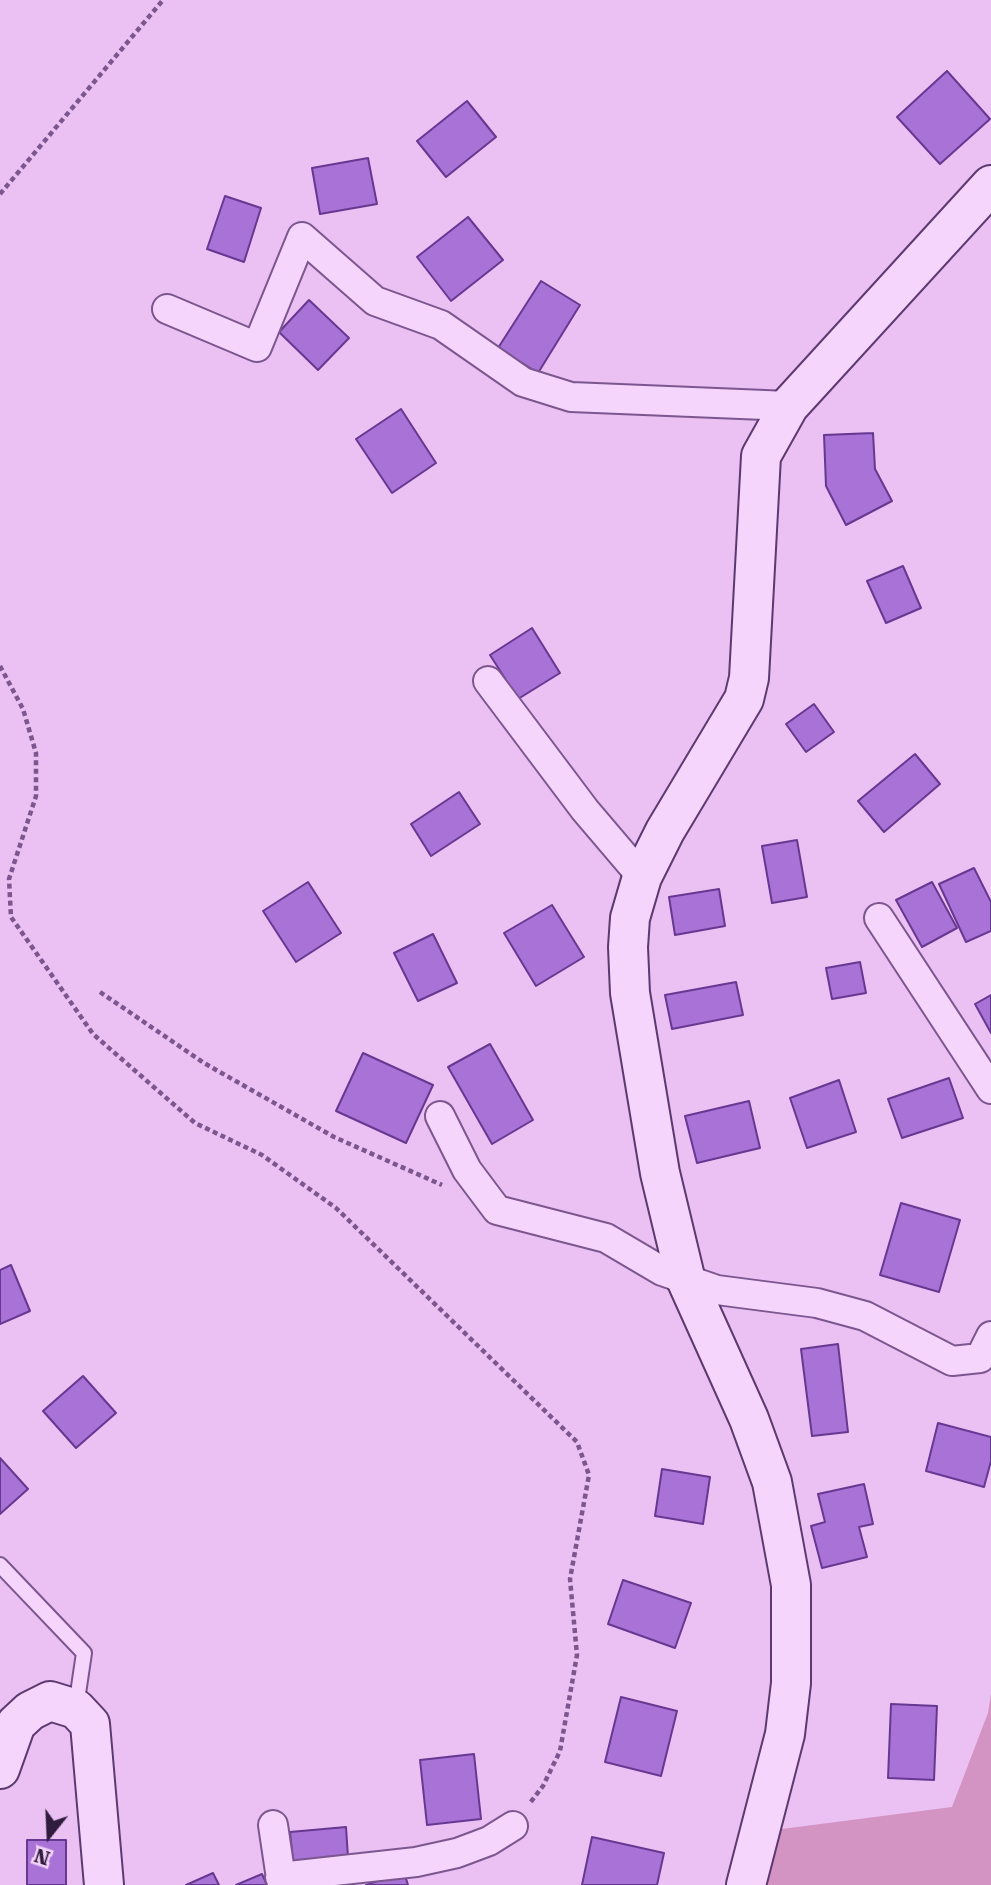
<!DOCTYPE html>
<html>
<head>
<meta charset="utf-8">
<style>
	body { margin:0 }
	#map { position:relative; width:991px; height:1885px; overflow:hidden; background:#ebc0f3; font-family:"Roboto Serif",serif }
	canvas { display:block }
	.north { position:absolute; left:14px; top:1801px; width:70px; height:70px; -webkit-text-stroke:5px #f3d1f9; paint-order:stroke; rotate:198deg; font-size:19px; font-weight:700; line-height:28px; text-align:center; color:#301c3c }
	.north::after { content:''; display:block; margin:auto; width:24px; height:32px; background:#301c3c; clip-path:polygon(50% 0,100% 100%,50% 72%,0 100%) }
</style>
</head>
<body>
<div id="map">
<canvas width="991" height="1885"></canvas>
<div class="north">N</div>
</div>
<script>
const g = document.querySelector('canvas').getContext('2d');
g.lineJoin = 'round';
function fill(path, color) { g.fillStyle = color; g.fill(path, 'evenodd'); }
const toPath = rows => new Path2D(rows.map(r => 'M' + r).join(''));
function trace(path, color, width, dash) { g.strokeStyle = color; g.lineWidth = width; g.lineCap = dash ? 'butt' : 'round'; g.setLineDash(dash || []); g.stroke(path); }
fill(toPath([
	[991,1694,991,1885,761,1885,774,1830,952,1807,988,1713]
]), '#d393c3');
const building = toPath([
	[947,71,990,119,940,164,897,117,947,71],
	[467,101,496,137,446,177,417,141,467,101],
	[368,158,377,204,320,214,312,168,368,158],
	[225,196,261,208,244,262,207,249,225,196],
	[468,217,503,260,451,301,417,257,468,217],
	[541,281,580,305,538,373,498,348,541,281],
	[309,300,349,338,318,370,279,332,309,300],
	[401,409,436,463,392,493,356,439,401,409],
	[873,433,875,469,892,501,846,525,826,486,824,435,873,433],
	[903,566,921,608,886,623,867,581,903,566],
	[532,628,560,673,518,699,490,655,532,628],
	[814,704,834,732,806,752,786,724,814,704],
	[915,754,940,784,884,832,858,801,915,754],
	[459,792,480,824,431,856,411,824,459,792],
	[797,840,807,897,772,903,762,846,797,840],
	[974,868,991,902,991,931,966,942,939,884,974,868],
	[308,882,341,933,296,962,263,911,308,882],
	[932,882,957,928,922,947,896,900,932,882],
	[719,889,725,926,675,935,669,897,719,889],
	[552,905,584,957,536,986,504,933,552,905],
	[433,934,457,983,418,1001,394,953,433,934],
	[860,962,866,993,832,999,826,968,860,962],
	[736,982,743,1015,672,1029,665,995,736,982],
	[991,995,991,1033,975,1004,991,995],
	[490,1044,533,1120,492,1144,448,1067,490,1044],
	[363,1053,433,1085,406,1143,336,1111,363,1053],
	[949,1078,963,1118,902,1138,888,1099,949,1078],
	[839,1080,856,1132,807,1148,790,1098,839,1080],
	[749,1101,760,1148,697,1163,685,1116,749,1101],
	[901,1203,960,1220,939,1292,880,1275,901,1203],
	[11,1265,30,1311,0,1324,0,1270,11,1265],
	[838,1344,848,1432,812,1436,801,1349,838,1344],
	[83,1376,116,1413,76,1448,43,1411,83,1376],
	[938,1423,991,1437,991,1461,984,1487,926,1471,938,1423],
	[0,1458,28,1489,0,1514,0,1458],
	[662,1469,710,1477,703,1524,655,1516,662,1469],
	[864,1484,873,1524,859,1527,867,1557,822,1568,811,1526,825,1522,818,1494,864,1484],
	[623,1580,691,1603,675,1648,608,1624,623,1580],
	[621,1697,677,1711,661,1776,605,1762,621,1697],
	[891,1704,937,1706,934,1780,888,1778,891,1704],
	[474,1754,481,1819,427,1825,420,1760,474,1754],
	[346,1827,348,1857,293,1861,290,1832,346,1827],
	[592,1837,664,1853,657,1885,582,1885,592,1837],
	[27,1840,66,1840,66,1885,27,1885,27,1840],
	[404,1872,408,1885,366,1885,404,1872],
	[213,1873,219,1885,186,1885,213,1873],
	[262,1874,267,1885,236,1885,262,1874]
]);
fill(building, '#a872d6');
trace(building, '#673891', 2);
const lane = toPath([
	[0,1565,84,1653,76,1707]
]);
const street = toPath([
	[167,309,257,347,302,237,375,301,441,325,523,382,571,397,789,406],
	[488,681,585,810,642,877],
	[879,918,991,1089],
	[440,1116,467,1170,497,1210,606,1238,662,1271,717,1290,817,1303,865,1316,952,1361,980,1358,991,1336],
	[273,1825,282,1885],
	[280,1877,416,1862,457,1853,489,1841,513,1826]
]);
const secondary = toPath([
	[0,1769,16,1724,30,1711,50,1701,76,1709,90,1724,104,1885],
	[746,1885,785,1734,791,1683,791,1585,772,1482,749,1419,685,1277,660,1173,630,993,628,947,630,918,642,877,665,831,744,699,749,678,761,456,789,406,991,185]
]);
trace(lane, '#7b568f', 18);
trace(street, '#7b568f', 32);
trace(secondary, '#5c3970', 42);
trace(toPath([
	[0,194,163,0],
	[0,666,23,709,36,753,36,796,9,879,11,917,93,1034,195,1123,262,1155,336,1208,577,1442,589,1475,570,1579,577,1655,560,1751,543,1786,530,1803],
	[100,992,204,1063,334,1137,442,1185]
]), '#7b568f', 4.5, [5, 3.5]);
trace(lane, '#f6d5fd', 14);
trace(street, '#f6d5fd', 28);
trace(secondary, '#f6d5fd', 38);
</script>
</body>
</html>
